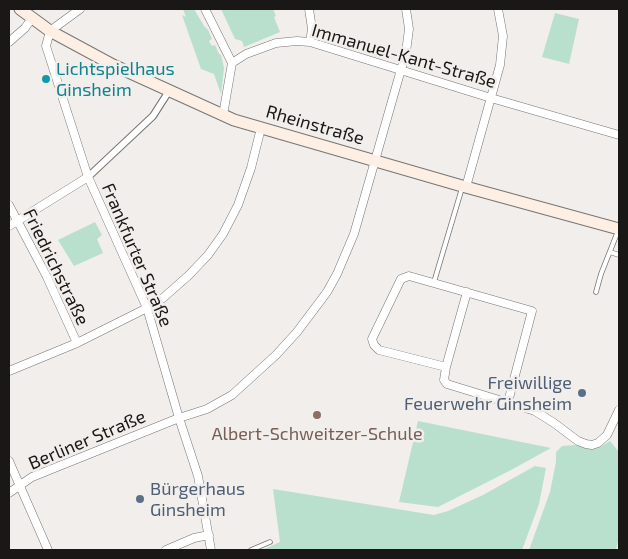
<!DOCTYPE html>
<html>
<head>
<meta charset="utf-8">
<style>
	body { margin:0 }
	#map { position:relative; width:628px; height:559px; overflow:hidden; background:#f1eeeb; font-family:"Exo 2",sans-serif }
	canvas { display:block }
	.frame { position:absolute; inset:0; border:10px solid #191817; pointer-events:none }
</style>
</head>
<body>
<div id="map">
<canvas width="628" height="559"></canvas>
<div class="frame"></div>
</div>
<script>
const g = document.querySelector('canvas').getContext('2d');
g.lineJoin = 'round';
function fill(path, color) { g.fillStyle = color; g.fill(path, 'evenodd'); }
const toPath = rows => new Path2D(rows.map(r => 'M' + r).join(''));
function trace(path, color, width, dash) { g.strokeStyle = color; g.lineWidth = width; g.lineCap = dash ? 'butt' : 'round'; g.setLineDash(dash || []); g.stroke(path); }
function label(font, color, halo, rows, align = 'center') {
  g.font = font + ' "Exo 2",sans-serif'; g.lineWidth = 5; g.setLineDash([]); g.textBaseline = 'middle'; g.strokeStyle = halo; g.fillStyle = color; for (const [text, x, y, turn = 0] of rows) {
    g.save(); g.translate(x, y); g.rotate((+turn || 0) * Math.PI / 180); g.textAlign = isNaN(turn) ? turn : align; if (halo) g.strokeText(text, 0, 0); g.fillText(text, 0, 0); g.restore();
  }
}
fill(toPath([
	[183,9,194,9,204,26,208,30,212,39,209,41,212,46,215,45,219,54,221,55,224,68,221,94,214,74,201,69,182,15,186,17],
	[221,9,273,9,276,16,274,17,280,32,244,47,242,41,235,39],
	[555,13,579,19,569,64,542,57],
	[95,222,102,235,97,239,103,253,74,266,58,240],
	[418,421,551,448,511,470,438,507,399,502],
	[610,441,619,452,619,537,616,550,529,550,550,492,556,462,556,452,562,446,575,445,591,449,602,446],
	[535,466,546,468,539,504,522,550,262,550,280,542,273,489,434,515,448,511,483,495]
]), '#b8e0cd');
const service = toPath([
	[610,252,619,255],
	[434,282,462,188],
	[596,292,601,274,618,231],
	[251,550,270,542]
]);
const pedestrian = toPath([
	[88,177,153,116,169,91]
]);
const minor = toPath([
	[80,9,50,31,46,46,88,177,147,308,179,418,198,476,211,550],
	[205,9,232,63],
	[309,9,312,29,310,42],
	[9,42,25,28,32,18],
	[223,115,232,63,246,54,276,43,297,41,310,42,491,98,619,135],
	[466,187,500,65,503,36,498,9],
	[9,205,47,277,77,343],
	[9,226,88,177],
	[446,367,467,292],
	[9,371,77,343,147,308,163,298,189,275,208,255,223,234,238,205,251,168,261,128],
	[508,402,532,311,409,276,401,279,372,339,374,345,379,350,446,367,444,380,447,384,535,411,554,423,578,441,586,444,592,445,598,443,607,435,619,410],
	[9,461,48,550],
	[9,493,32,477,179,418,207,409,232,395,276,355,297,332,327,292,337,274,354,234,406,52,409,29,406,9],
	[166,550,194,538,209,535]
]);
const secondary = toPath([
	[20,9,50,31,113,65,234,120,462,186,619,229]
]);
trace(service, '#777573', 5.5);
trace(pedestrian, '#777573', 8);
trace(minor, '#777573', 9);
trace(secondary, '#777573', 13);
trace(service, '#fff', 4);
trace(pedestrian, '#fff', 6);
trace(minor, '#fff', 8);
trace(secondary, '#fdefe3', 11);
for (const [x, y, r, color] of [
	[46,79,5,"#0f9aa8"],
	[582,393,5,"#5c6f8a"],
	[317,415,5,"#8d6e63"],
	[140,499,5,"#5c6f8a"]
]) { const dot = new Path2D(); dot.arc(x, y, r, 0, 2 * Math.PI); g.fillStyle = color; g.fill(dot); trace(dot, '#f1eeeb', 2); }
label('18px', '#191817', '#f1eeeb', [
	["Immanuel-Kant-Straße",404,56,16],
	["Rheinstraße",315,125,16],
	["Frankfurter Straße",137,255,67],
	["Friedrichstraße",56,267,64],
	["Berliner Straße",87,440,-23]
]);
label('18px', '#0d838f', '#f1eeeb', [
	["Lichtspielhaus",56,69],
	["Ginsheim",56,90]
], 'left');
label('18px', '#4e5e75', '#f1eeeb', [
	["Freiwillige",572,383],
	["Feuerwehr Ginsheim",572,404],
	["Bürgerhaus",150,489,"left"],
	["Ginsheim",150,510,"left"]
], 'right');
label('18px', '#785e54', '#f1eeeb', [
	["Albert-Schweitzer-Schule",317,434]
]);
</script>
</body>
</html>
